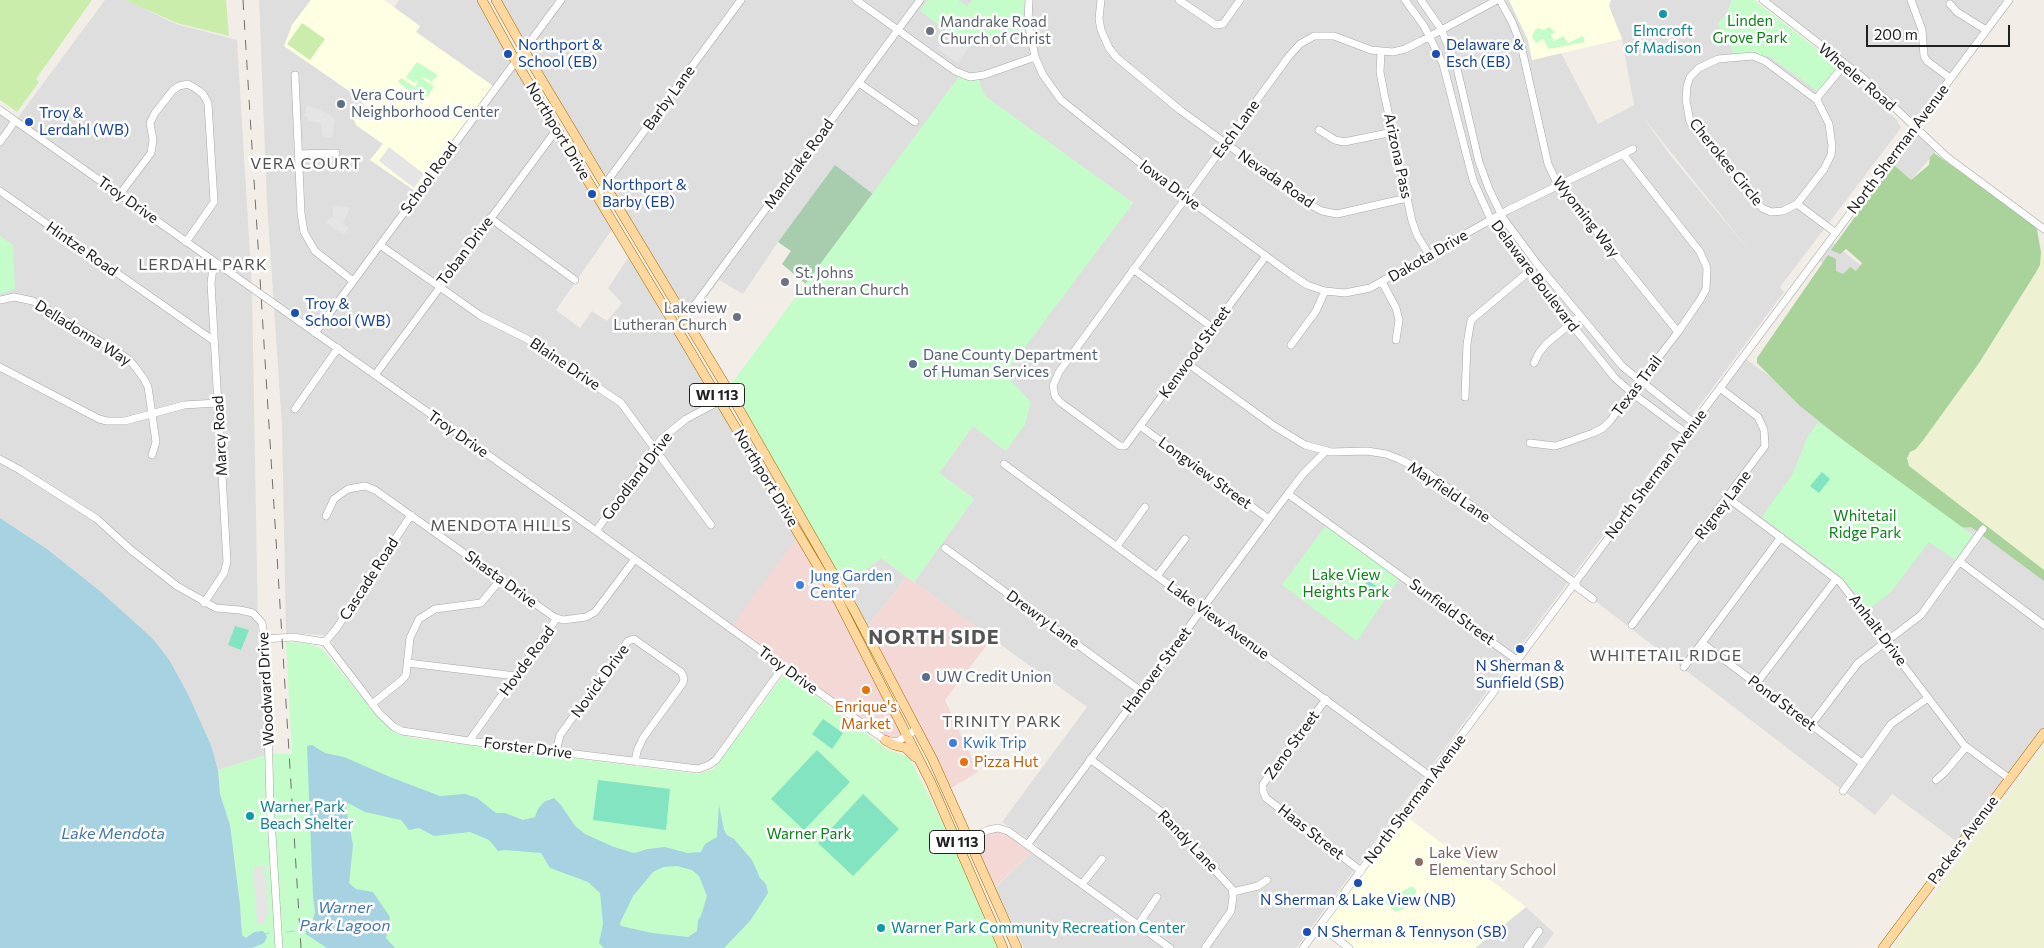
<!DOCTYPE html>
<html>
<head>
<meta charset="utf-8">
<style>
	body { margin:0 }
	#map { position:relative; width:2044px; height:948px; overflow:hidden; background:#f2eee7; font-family:Commissioner,sans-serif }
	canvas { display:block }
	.scale { position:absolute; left:1866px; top:25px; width:144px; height:22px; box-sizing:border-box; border:2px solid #212121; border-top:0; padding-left:6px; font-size:15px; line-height:18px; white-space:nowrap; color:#212121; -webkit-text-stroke:4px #fff; paint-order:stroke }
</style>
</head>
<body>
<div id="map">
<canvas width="2044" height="948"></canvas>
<div class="scale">200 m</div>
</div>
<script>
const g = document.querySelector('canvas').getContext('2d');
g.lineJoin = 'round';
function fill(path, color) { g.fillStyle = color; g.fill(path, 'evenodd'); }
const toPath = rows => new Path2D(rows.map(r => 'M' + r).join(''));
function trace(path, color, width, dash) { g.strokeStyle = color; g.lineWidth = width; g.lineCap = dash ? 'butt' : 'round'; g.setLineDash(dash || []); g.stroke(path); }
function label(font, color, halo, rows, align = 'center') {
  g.font = font + ' Commissioner,sans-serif'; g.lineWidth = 5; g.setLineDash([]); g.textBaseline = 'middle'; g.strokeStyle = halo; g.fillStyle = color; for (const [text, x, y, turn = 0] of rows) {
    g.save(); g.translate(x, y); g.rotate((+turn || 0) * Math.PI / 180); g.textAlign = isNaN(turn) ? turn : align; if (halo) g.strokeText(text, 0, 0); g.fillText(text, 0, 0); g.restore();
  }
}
fill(toPath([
	[105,0,126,0,176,24,237,40,252,288,258,627,269,754,218,770,211,745,188,694,170,661,134,623,100,591,47,549,0,518,0,110,16,120],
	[259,0,311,0,292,25,365,105,353,117,356,125,383,144,370,160,495,88,416,32,419,26,394,7,399,0,482,0,615,225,556,310,580,328,592,311,607,321,622,303,608,288,632,252,799,535,783,667,716,760,701,769,409,732,390,719,335,651,332,642,323,635,286,633,282,427,267,203],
	[496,0,561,0,524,49],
	[565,0,1509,0,1528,40,1532,60,1561,53,1598,124,1634,105,1622,39,1609,6,1611,0,1732,0,1727,13,1718,24,1734,53,1769,56,1818,91,1839,66,1897,120,1901,128,1780,287,1784,292,1296,948,1024,948,995,888,1038,846,1002,822,1087,707,914,582,974,499,939,473,973,426,1006,451,1025,424,1004,374,1133,203,1005,111,985,96,981,88,961,74,873,194,835,166,778,242,743,294,719,280,690,320,528,49],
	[1643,117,1753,255,1670,155],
	[1763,0,2009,0,1915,126,1938,149,1911,180,1889,160,1915,126,1862,77],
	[1830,240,1865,269,1847,287,1817,258],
	[1743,357,1983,529,2044,576,2044,733,1960,844,1892,794,1875,815,1578,588,1575,583],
	[881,558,907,577,868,626,845,585],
	[1526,907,1554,933,1543,948,1475,948]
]), '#dfdede');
fill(toPath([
	[799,535,908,737,890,742,730,628],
	[907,577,992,638,945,700,978,772,948,790,865,630],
	[998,828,1035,849,992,890,969,839]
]), '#f3d8d6');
fill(toPath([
	[311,0,384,0,420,26,416,32,496,88,418,193,370,160,383,144,356,125,353,117,365,105,352,93,284,46,292,25],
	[1509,0,1611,0,1609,6,1622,39,1532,60,1528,40],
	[1407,817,1526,907,1475,948,1353,948,1323,926]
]), '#feffe3');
fill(toPath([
	[2044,253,2044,570,1922,477,1909,466,1907,457,1910,452,1916,449,2011,314,2040,265,2040,258],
	[2044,747,2044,948,1894,948]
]), '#eef1d2');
fill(toPath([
	[0,0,92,0,36,79,39,82,17,112,0,100],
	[125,0,226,0,229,36,177,23],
	[302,23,325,39,310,60,287,44]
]), '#caedac');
fill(toPath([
	[1934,153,2028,220,2037,229,2041,252,2040,265,2035,274,1979,363,1924,439,1916,449,1910,452,1907,458,1909,466,2044,570,2044,581,1971,527,1954,528,1800,406,1757,363,1757,358,1828,255,1836,259,1836,271,1843,274,1850,267,1856,271,1862,263,1846,249,1840,254,1831,250,1893,164,1911,180,1929,165,1930,157]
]), '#a9d39a');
fill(toPath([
	[835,165,873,194,806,284,782,264,791,251,778,242]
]), '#a7ccae');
fill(toPath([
	[928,0,958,0,967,6,972,0,1025,0,1023,21,1025,32,971,45,953,32,946,30,920,11],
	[1732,0,1754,0,1839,66,1819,92,1769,56,1734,53,1718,24,1727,13],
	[1549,27,1555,32,1551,35,1554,41,1563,36,1568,43,1583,36,1585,42,1549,49,1543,39,1536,43,1532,37,1535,30,1538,28,1544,30],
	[417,62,438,75,431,82,423,76,422,78,434,87,422,104,409,95,411,92,398,82,401,78,415,87,418,82,416,80,414,83,406,77],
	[961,74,979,76,981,88,985,96,1133,203,1005,374,1031,402,1025,424,1006,451,973,426,939,473,974,499,914,582,881,558,845,585,729,387],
	[0,236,13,245,15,289,0,294],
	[1818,422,1973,535,1955,560,1929,542,1891,592,1869,609,1839,575,1762,517,1793,473,1807,438],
	[1328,522,1401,576,1357,641,1282,585],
	[286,642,307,643,322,649,378,716,399,733,412,738,698,774,714,769,785,673,888,750,909,757,963,863,999,948,252,948,264,943,254,932,246,938,242,935,240,905,230,825,220,794,218,770,269,754,292,754],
	[1412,886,1416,890,1416,893,1410,900,1408,907,1396,912,1384,902,1389,892,1403,891]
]), '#c4fcca');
fill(toPath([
	[1822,472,1830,479,1819,493,1810,486],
	[1368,580,1381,590,1376,597,1363,587],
	[235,626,249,630,241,650,228,645],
	[823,719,843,733,832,749,812,734],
	[817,750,850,782,804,830,771,799],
	[598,780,670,789,666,830,593,820],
	[863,794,899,829,853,876,818,843]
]), '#82e4c0');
fill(toPath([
	[953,32,971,45,958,63,937,48,942,41,945,43],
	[307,105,325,112,335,120,332,138,323,137,321,123,308,121,307,117,304,116],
	[389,147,424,174,414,188,379,161],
	[333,205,350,208,343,223,349,228,344,235,326,222,333,216],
	[265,866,265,871,262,871,262,874,266,874,269,916,265,916,266,923,257,924,253,867]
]), '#e5e5e5');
fill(toPath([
	[0,518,47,549,100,591,153,639,170,661,188,694,211,745,218,770,220,794,230,825,240,905,242,935,246,938,254,932,263,931,267,937,264,943,252,948,0,948],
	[312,745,325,753,344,757,390,777,440,796,465,794,477,798,496,813,505,813,523,820,535,817,538,809,544,802,554,798,561,805,575,826,585,834,614,847,634,853,648,849,665,847,687,853,701,852,705,844,717,837,719,805,724,830,727,835,734,839,752,860,760,878,766,884,768,893,750,921,724,948,604,948,599,943,603,924,600,893,588,882,550,868,541,853,505,850,498,851,489,840,470,832,434,836,419,828,409,830,401,820,365,812,348,803,346,808,353,845,349,883,356,889,373,892,390,917,386,938,395,948,327,948,306,934,306,929,313,920,315,912,313,896,307,746],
	[677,866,692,870,699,876,707,896,701,916,698,920,697,931,688,937,652,933,621,926,620,923,633,896,653,872,663,867]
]), '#a6d2e1');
trace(toPath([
	[287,932,294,931],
	[265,934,269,933]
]), '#a6d2e1', 1);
const minor = toPath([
	[856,0,955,71,970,77,984,75,1035,57],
	[1029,0,1028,22,1035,57,1043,75,1061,100,1158,177,1292,275,1307,285,1325,291,1345,293,1370,288,1508,210,1633,149],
	[1101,0,1099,19,1101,30,1109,48,1116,57,1180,110,1309,204,1322,211,1337,214,1407,198],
	[1179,0,1216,25,1223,24,1240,0],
	[1405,0,1424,26,1443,64,1473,180,1491,220,1529,272,1615,378,1632,393,1686,433],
	[1421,0,1441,29,1456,64,1479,162,1489,189,1503,218,1538,265,1623,367,1694,423],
	[1500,0,1512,22,1521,45,1548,164,1556,181,1678,332],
	[1763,0,1862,77,1947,157,2044,229],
	[1911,0,1922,30,1924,56,1927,61,1950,78],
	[1950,4,1957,12,1986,30],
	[1381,52,1380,72,1384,93,1412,221,1417,235,1429,255],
	[295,75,301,213,304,232,315,251,353,281],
	[859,83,915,122],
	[1816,99,1845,64],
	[0,110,596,531,885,740,897,742,917,729],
	[1319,130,1335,140,1344,142,1393,132],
	[0,142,15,121],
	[298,154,336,153],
	[0,191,214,341],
	[120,194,151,153,153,140,150,123,155,113,173,90,179,86,188,84,198,90,203,94,208,103,214,202,186,242],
	[597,195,741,0],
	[1797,204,1783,211,1771,212,1762,208,1690,122,1686,100,1687,86,1690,77,1699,68,1718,59,1753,56,1765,61,1817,100,1829,124,1832,146,1831,155,1824,169,1797,204,1836,233],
	[490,218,575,280],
	[380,245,481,316,527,339,621,403,711,525],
	[1266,256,1125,446,1120,446,1060,402,1055,396,1053,386,1059,372,1289,56,1300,44,1314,36,1334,36,1371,50,1393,52,1405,49,1421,41,1497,0],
	[1133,269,1213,328],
	[1382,282,1396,308,1399,320,1396,340],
	[0,300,14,297,33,301,124,356,133,364,144,379,148,387,156,442,152,455],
	[676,327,694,306,920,0],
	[315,333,561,0],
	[1291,345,1316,311,1325,291],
	[1187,363,1274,426,1305,445,1331,452,1367,451,1386,454,1399,459,1428,473,1575,583,1578,588,1593,599],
	[1534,363,1539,353,1546,344,1580,316],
	[0,367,99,419,107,421,125,421,184,405,218,403],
	[375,375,557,129],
	[1465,397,1467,344,1471,320,1532,269],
	[295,409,338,348],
	[1140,426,1269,519],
	[1530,443,1555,446,1562,444,1593,433,1603,428,1610,421,1678,332,1700,300,1706,289,1707,268,1700,252,1623,154],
	[0,459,20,470,97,519,131,550,177,586,216,608,240,610,253,613,262,623,266,649,270,802,279,948],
	[1004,464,1431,777],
	[1288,494,1518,661],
	[1728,498,1840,582,1964,745,2010,779],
	[326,516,334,499,348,489,365,486,375,490,554,617,563,620,586,617,595,612,635,559],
	[596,531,661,439,686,419,731,395],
	[1117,546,1145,507],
	[945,548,1141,691],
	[1960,562,2044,625],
	[1157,576,1185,539],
	[204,603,224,573,227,562,211,283,213,268,216,263],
	[1632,625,1765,446,1764,430,1758,417,1720,388],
	[265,639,293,637,325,642,380,714,394,727,402,731,469,741,698,769,709,765,716,760,783,667],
	[325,642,336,629,411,515],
	[1702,643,1862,763],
	[408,663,516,676],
	[1684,667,1781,537],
	[1756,684,1836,579],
	[1326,699,1263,784,1263,791,1266,798,1361,871],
	[372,704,402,680,406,675,410,638,419,619,435,609,481,603,501,579],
	[1811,725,1858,663,1921,615,1983,529],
	[469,741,557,618],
	[556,752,560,735,628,641,634,639,681,672,684,678,683,683,643,738,637,751,635,762],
	[1090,759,1163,813,1232,889,1233,897,1231,911,1205,948],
	[1936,780,1945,772,1966,747],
	[1843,791,1891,724,1928,698],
	[1028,844,1277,508,1303,474,1326,451],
	[958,845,988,830,998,828,1008,831,1170,948],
	[1082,884,1102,859],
	[1233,892,1258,886,1267,880],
	[1138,925,1157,897],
	[1320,926,1349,948],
	[1303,948,2009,0],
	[1527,948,1539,931]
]);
const major = toPath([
	[482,0,515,60,676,327,839,602,931,783,1003,948],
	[496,0,528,57,731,395,854,610,933,760,1017,948],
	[885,740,894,745,906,748,915,757],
	[1883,948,2044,733]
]);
trace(minor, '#a8a8a8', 8);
trace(major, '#9e6d00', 10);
trace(minor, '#fff', 7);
trace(major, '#ffd89f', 9);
trace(toPath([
	[243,0,301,948]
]), '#6f6f6f', 1, [10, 10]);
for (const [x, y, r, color] of [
	[1663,14,5,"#0f9aa8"],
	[930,31,5,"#6b7280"],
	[508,54,5,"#1a4fb4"],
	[1436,54,5,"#1a4fb4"],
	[341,104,5,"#5c6f8a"],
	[29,122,5,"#1a4fb4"],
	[592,194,5,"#1a4fb4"],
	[785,282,5,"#6b7280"],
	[295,313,5,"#1a4fb4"],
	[737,317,5,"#6b7280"],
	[913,364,5,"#5c6f8a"],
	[800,585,5,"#3f7fe0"],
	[1520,649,5,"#1a4fb4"],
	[926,677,5,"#5c6f8a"],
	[866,690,5,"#e8710a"],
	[953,743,5,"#3f7fe0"],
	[964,762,5,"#e8710a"],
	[250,816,5,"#0f9aa8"],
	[1419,862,5,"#8d6e63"],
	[1358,883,5,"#1a4fb4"],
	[881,928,5,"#0f9aa8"],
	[1307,932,5,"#1a4fb4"]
]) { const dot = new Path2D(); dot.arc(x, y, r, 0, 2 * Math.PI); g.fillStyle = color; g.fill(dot); trace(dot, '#fff', 2); }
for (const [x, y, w] of [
	[717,395,55],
	[957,842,55]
]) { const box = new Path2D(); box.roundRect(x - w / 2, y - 11.5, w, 23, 4); g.fillStyle = '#fff'; g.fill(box); trace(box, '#212121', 1); }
label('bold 14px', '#212121', null, [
	["WI 113",717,395],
	["WI 113",957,842]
]);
label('15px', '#078714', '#fff', [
	["Linden",1750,21],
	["Grove Park",1750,38],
	["Whitetail",1865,516],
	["Ridge Park",1865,533],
	["Lake View",1346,575],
	["Heights Park",1346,592],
	["Warner Park",809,834]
]);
label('15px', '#5b616d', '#fff', [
	["Mandrake Road",940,22],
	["Church of Christ",940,39],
	["St. Johns",795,273],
	["Lutheran Church",795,290],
	["Lakeview",727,308,"right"],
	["Lutheran Church",727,325,"right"]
], 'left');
label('15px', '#0d838f', '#fff', [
	["Elmcroft",1663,31,"center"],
	["of Madison",1663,48,"center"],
	["Warner Park",260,807],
	["Beach Shelter",260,824],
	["Warner Park Community Recreation Center",891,928]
], 'left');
label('15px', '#164399', '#fff', [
	["Northport &",518,45],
	["School (EB)",518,62],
	["Delaware &",1446,45],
	["Esch (EB)",1446,62],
	["Troy &",39,113],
	["Lerdahl (WB)",39,130],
	["Northport &",602,185],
	["Barby (EB)",602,202],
	["Troy &",305,304],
	["School (WB)",305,321],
	["N Sherman &",1520,666,"center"],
	["Sunfield (SB)",1520,683,"center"],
	["N Sherman & Lake View (NB)",1358,900,"center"],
	["N Sherman & Tennyson (SB)",1317,932]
], 'left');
label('15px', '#212121', '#fff', [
	["Wheeler Road",1857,77,40],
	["Barby Lane",669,98,-54],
	["Esch Lane",1236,129,-54],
	["Northport Drive",558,131,59],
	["North Sherman Avenue",1898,149,-53],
	["Arizona Pass",1398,156,78],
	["Cherokee Circle",1726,162,51],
	["Mandrake Road",799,164,-54],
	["School Road",429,178,-54],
	["Nevada Road",1276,179,35],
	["Iowa Drive",1170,185,37],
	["Troy Drive",128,200,35],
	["Wyoming Way",1586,217,52],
	["Hintze Road",82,249,35],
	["Toban Drive",465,251,-53],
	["Dakota Drive",1428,256,-30],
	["Delaware Boulevard",1535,276,53],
	["Delladonna Way",83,333,32],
	["Kenwood Street",1195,352,-54],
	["Blaine Drive",565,364,34],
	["Texas Trail",1637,386,-53],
	["Troy Drive",458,434,35],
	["Marcy Road",220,436,-93],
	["Longview Street",1205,473,36],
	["North Sherman Avenue",1656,474,-53],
	["Goodland Drive",637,476,-53],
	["Northport Drive",766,478,59],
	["Mayfield Lane",1449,492,34],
	["Rigney Lane",1723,505,-53],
	["Cascade Road",369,579,-57],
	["Shasta Drive",501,579,36],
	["Sunfield Street",1452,612,36],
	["Drewry Lane",1043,619,36],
	["Lake View Avenue",1218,620,36],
	["Anhalt Drive",1878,630,53],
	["Hovde Road",527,661,-54],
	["Troy Drive",788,670,36],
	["Hanover Street",1157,670,-53],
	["Novick Drive",600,681,-54],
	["Woodward Drive",266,689,-93],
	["Pond Street",1782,703,37],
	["Zeno Street",1292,745,-54],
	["Forster Drive",528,748,7],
	["North Sherman Avenue",1415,799,-53],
	["Haas Street",1311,832,38],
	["Packers Avenue",1963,840,-53],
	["Randy Lane",1188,841,46]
]);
label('15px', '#4e5e75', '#fff', [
	["Vera Court",351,95],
	["Neighborhood Center",351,112],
	["Dane County Department",923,355],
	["of Human Services",923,372],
	["UW Credit Union",936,677]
], 'left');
label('15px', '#366cbe', '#fff', [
	["Jung Garden",810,576],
	["Center",810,593],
	["Kwik Trip",963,743]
], 'left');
label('15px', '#c56008', '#fff', [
	["Enrique's",866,707],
	["Market",866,724],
	["Pizza Hut",974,762,"left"]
]);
label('15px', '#785e54', '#fff', [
	["Lake View",1429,853],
	["Elementary School",1429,870]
], 'left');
g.letterSpacing = '1px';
label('16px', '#545454', '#fff', [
	["VERA COURT",306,164],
	["LERDAHL PARK",203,265],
	["MENDOTA HILLS",501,526],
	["WHITETAIL RIDGE",1666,656],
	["TRINITY PARK",1002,722]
]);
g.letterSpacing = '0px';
label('italic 16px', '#4477ae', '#fff', [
	["Lake Mendota",113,834],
	["Warner",345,908],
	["Park Lagoon",345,926]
]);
g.letterSpacing = '1px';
label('bold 20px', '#545454', '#fff', [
	["NORTH SIDE",934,637]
]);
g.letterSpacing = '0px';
</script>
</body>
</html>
